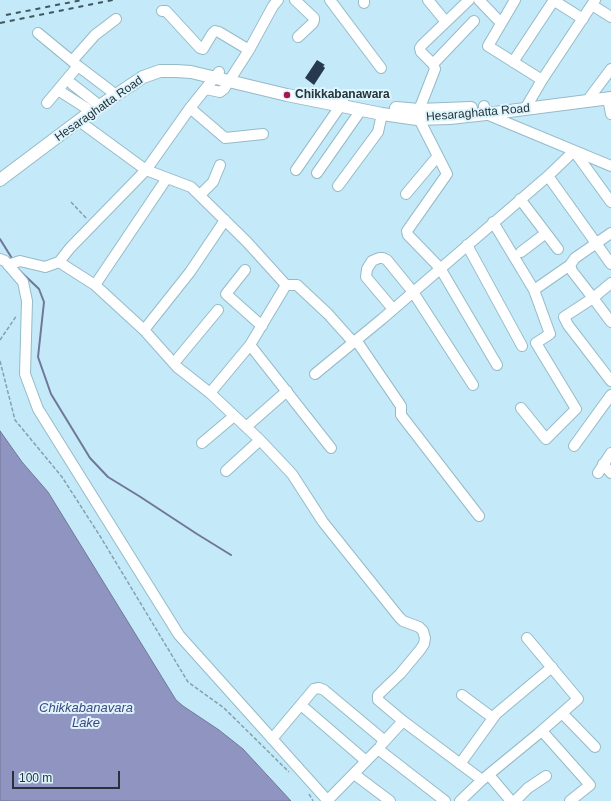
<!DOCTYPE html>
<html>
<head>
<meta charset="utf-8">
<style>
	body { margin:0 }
	#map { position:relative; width:611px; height:801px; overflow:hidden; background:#c4eaf9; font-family:Helvetica,sans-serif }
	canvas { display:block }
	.scale { position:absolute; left:12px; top:771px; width:108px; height:18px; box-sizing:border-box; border:2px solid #25343a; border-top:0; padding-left:5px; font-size:12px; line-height:14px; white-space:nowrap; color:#25343a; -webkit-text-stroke:3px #def5fe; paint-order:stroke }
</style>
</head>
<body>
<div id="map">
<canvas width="611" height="801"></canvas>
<div class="scale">100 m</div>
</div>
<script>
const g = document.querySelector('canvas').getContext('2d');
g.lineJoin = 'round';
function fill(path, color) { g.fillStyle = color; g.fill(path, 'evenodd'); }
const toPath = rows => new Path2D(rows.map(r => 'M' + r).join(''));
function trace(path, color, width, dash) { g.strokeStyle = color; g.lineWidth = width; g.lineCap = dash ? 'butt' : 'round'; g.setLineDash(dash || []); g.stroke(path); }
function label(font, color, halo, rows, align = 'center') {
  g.font = font + ' Helvetica,sans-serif'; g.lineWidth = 4; g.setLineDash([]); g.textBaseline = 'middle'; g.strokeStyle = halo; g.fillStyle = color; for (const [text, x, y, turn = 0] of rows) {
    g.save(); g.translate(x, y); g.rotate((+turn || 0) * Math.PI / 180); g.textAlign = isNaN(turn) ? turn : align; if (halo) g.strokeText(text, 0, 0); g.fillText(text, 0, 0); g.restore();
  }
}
const water = toPath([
	[0,431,22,462,48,492,176,700,183,706,219,730,243,749,291,801,0,801,0,431]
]);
fill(water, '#9094c1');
trace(water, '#707798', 1);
trace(toPath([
	[0,239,13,260],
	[16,265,19,270,39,289,44,302,38,357,51,394,90,458,108,477,139,496,197,534,231,555]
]), '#707798', 2);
fill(toPath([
	[317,60,325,65,323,66,325,68,314,85,305,78]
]), '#26394e');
const minor = toPath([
	[295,0,314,18,314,20,313,23,298,37],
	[330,0,381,68],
	[428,0,446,22],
	[479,0,501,23],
	[515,0,488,46,542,80],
	[553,0,583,19],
	[364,3,364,0],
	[592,5,611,17],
	[162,11,166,11,200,48,203,49,212,34,215,31,219,32,249,50],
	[38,33,78,66,111,91],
	[72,61,95,35,116,19],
	[513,62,554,0],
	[433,64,421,52,420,48,422,45,469,0],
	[72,84,95,102],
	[206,89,220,92,224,89,249,50,273,6,278,0],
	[58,90,86,108],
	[608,98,611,114],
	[587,101,611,69],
	[47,103,78,66],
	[484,106,486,114,611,166],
	[190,108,225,138,263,134],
	[525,109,542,80,595,0],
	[419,110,435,69,433,64,474,21],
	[419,119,447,174,407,231,408,235,440,268,497,365],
	[79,121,146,170,70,248,59,262,95,285,144,330,177,367,210,393,260,440,292,474,323,522,399,617,403,621,419,627,423,631,425,638,424,644,420,650,400,674,378,695,378,700,403,721],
	[296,170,341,105,343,100],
	[317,173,361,110],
	[548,176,611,264],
	[338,186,378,132,382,114],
	[406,194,437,157],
	[200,195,213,182,220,165],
	[520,199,558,249],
	[493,222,534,290,570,265],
	[611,233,575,258,570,265,572,271,593,298,611,283],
	[467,245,522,346],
	[521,252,546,233],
	[0,259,5,261,23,282,27,301,25,374,38,409,179,635,328,801],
	[8,265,20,261,45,267,59,262],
	[245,270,226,294,262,326],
	[95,285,167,178],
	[286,285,297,285,328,314,353,342],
	[393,309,366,277,367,269,372,261,379,258,383,258,387,260,413,292,473,385],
	[611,322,593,298,564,317,568,325,611,381],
	[144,330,190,272,225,220],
	[356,340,401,406,401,415,479,516],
	[250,345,331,448],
	[174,363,218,310],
	[315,374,382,319,548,176,574,151,611,202],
	[210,393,250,345,286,285,247,242,191,187,146,170,190,108,219,72],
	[521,408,546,439,576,409,536,343,550,334,534,290],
	[246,427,287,391],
	[202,443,234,416],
	[574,446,611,395],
	[603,464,611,473],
	[226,471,260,440],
	[598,473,611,453],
	[462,695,493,718],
	[301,705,366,761],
	[562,713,595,747],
	[542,731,590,785,570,801],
	[272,739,314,689,319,688,324,690,385,741],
	[381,745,403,721,482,780],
	[460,764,496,714,552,667],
	[354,774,390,801],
	[489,775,511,801],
	[327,801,378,749,445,801],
	[460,801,482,780,538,734,578,699,527,638],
	[515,801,528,788,546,776]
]);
const major = toPath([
	[396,108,419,110,471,108],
	[0,180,89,113,143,77,160,71,176,71,191,72,287,95,382,114,417,119,450,118,486,114,611,98]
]);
trace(minor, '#95bac8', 12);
trace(major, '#95bac8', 14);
trace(toPath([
	[71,202,87,219],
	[0,340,17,315],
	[0,361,15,420,62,477,100,536,188,682,224,708,289,772],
	[309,794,313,801]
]), '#84a0ac', 1.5, [4, 2]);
trace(minor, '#fff', 10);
trace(major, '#fff', 12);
trace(toPath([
	[6,15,82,0],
	[0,23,113,0]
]), '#42565d', 2, [5, 5]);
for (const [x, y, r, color] of [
	[287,95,4,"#a9164f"]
]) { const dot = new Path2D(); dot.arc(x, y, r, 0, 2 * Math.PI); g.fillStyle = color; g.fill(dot); trace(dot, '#def5fe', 1.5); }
label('bold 12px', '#25343a', '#def5fe', [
	["Chikkabanawara",295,95]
], 'left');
label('12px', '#25343a', '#def5fe', [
	["Hesaraghatta Road",99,109,-35],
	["Hesaraghatta Road",478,113,-5]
]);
label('italic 13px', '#44457f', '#def5fe', [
	["Chikkabanavara",86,708],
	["Lake",86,723]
]);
</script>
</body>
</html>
